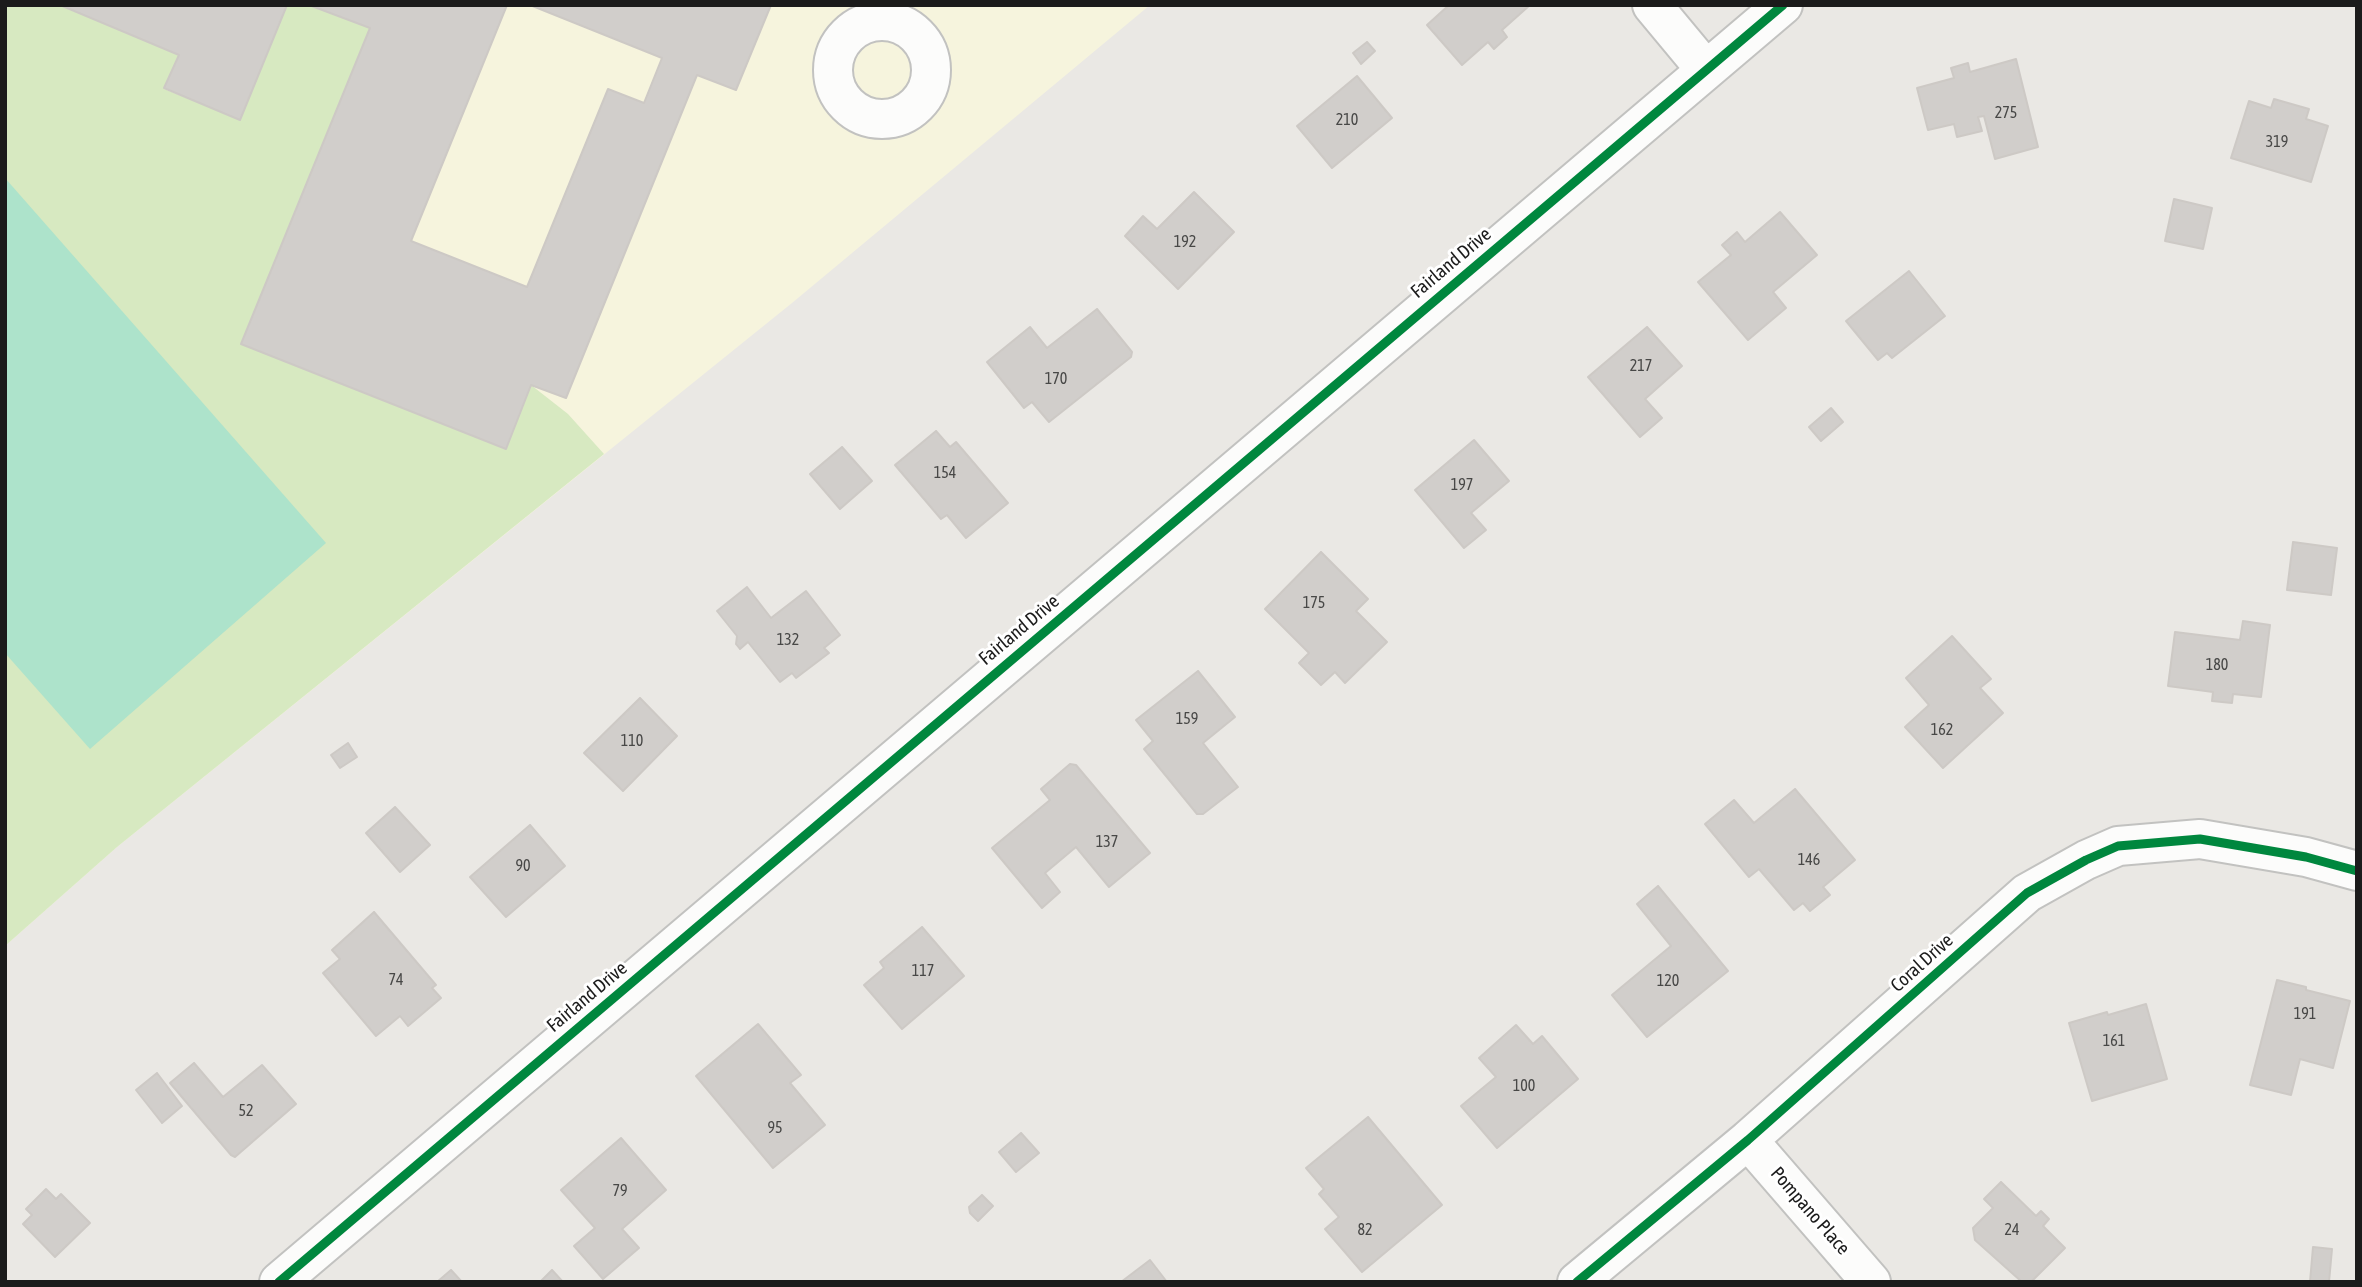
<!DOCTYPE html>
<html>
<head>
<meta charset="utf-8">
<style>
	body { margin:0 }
	#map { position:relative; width:2362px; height:1287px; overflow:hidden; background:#eae8e4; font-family:"Asap Condensed",sans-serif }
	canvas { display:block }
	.frame { position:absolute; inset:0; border:7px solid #1b1b1b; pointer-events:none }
</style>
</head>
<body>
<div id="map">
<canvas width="2362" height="1287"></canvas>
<div class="frame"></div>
</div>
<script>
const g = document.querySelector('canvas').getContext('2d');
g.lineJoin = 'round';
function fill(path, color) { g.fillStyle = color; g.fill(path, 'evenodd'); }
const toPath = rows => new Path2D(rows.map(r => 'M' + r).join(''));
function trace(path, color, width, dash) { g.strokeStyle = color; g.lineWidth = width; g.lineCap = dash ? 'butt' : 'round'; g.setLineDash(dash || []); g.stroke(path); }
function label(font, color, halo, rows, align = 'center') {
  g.font = font + ' "Asap Condensed",sans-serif'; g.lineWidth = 6; g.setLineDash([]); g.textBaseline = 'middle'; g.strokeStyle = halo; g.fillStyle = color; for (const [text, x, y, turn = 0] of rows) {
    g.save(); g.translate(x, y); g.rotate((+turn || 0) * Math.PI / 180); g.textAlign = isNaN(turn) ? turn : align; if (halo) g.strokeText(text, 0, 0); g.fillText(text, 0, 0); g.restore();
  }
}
fill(toPath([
	[5,5,1150,5,792,303,117,847,5,946]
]), '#f6f4dd');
fill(toPath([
	[5,5,60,5,179,55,164,89,240,119,287,5,309,5,370,28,242,344,505,449,531,385,568,414,604,454,117,847,5,946]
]), '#d7e9c1');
fill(toPath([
	[5,178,326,543,90,749,5,653]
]), '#ade3cb');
const building = toPath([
	[60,5,287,5,240,120,164,88,179,55,60,5],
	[309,5,507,5,411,241,527,287,608,89,644,103,662,58,530,5,771,5,736,90,697,75,566,398,531,385,506,449,241,344,370,28,309,5],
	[1449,5,1530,5,1502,30,1507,37,1494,49,1488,42,1462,65,1427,25,1449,5],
	[1367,42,1375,51,1361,64,1353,53,1367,42],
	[2016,59,2038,147,1995,159,1984,116,1978,117,1982,131,1957,137,1954,124,1928,130,1917,88,1954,78,1951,68,1968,63,1970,72,2016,59],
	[1357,76,1392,118,1332,168,1297,126,1357,76],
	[2274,99,2309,109,2306,119,2328,126,2311,182,2231,158,2249,101,2271,108,2274,99],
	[1194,192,1234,232,1178,289,1125,236,1143,216,1157,229,1194,192],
	[2174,199,2212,208,2203,249,2165,241,2174,199],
	[1780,212,1817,255,1773,292,1786,308,1748,340,1698,282,1731,255,1722,245,1737,232,1745,242,1780,212],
	[1909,271,1945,316,1892,358,1887,353,1878,360,1846,321,1909,271],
	[1097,309,1132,352,1131,357,1049,422,1032,402,1024,408,987,362,1030,327,1047,348,1097,309],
	[1647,327,1682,366,1645,399,1662,418,1640,437,1588,377,1647,327],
	[1831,408,1843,422,1821,441,1809,427,1831,408],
	[936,431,950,447,956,442,1008,503,966,538,947,515,941,519,895,465,936,431],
	[1474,440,1509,481,1471,513,1486,530,1464,548,1415,490,1474,440],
	[842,447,872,481,840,509,810,474,842,447],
	[2293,542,2337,548,2331,595,2287,590,2293,542],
	[1321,552,1368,599,1356,611,1387,642,1345,683,1335,672,1321,685,1299,663,1309,653,1265,609,1321,552],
	[747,587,771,618,806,591,840,635,824,648,829,653,796,678,792,673,780,682,748,642,740,649,736,644,737,636,717,611,747,587],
	[2243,621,2270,625,2261,697,2233,694,2232,703,2212,701,2213,692,2168,686,2175,632,2240,640,2243,621],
	[1952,636,1991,679,1980,688,2003,713,1943,768,1905,727,1929,705,1906,678,1952,636],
	[1198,671,1235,717,1203,743,1238,787,1203,814,1197,814,1144,749,1153,741,1136,720,1198,671],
	[640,698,677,736,623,791,584,753,640,698],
	[348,743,357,757,340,768,331,755,348,743],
	[1070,764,1076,765,1150,853,1109,887,1076,847,1045,873,1060,892,1042,908,992,848,1050,800,1041,789,1070,764],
	[1795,789,1855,860,1823,887,1830,895,1810,911,1803,903,1794,910,1759,869,1749,877,1705,824,1734,800,1754,823,1795,789],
	[395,807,430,845,400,872,366,833,395,807],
	[530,825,565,866,506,917,470,877,530,825],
	[1658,886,1728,971,1647,1037,1612,995,1671,946,1637,904,1658,886],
	[374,912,436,985,432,988,441,998,408,1026,400,1016,376,1036,323,973,340,959,332,950,374,912],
	[922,927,964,976,902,1029,864,985,884,968,880,962,922,927],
	[2277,980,2306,987,2306,990,2350,1001,2333,1068,2300,1059,2291,1095,2250,1085,2277,980],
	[2146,1004,2167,1079,2092,1101,2069,1023,2107,1012,2108,1015,2146,1004],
	[758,1024,801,1075,790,1083,825,1125,773,1168,696,1076,758,1024],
	[1516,1025,1533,1044,1542,1036,1578,1079,1497,1148,1461,1106,1496,1077,1479,1058,1516,1025],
	[194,1063,223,1097,262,1065,296,1104,235,1157,231,1155,170,1083,194,1063],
	[157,1073,182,1106,162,1123,136,1090,157,1073],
	[1368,1117,1442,1205,1362,1272,1325,1229,1339,1217,1319,1194,1324,1189,1306,1168,1368,1117],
	[1021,1133,1039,1153,1016,1172,999,1152,1021,1133],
	[621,1138,666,1190,622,1229,639,1248,603,1279,574,1246,595,1228,561,1190,621,1138],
	[2001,1182,2036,1216,2041,1211,2049,1219,2043,1226,2065,1248,2031,1282,2022,1282,1975,1240,1973,1228,1993,1208,1984,1199,2001,1182],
	[46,1189,56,1199,61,1194,90,1223,55,1257,23,1224,32,1215,26,1209,46,1189],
	[982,1195,993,1206,978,1221,970,1213,969,1207,982,1195],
	[2313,1247,2332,1249,2329,1282,2310,1282,2313,1247],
	[1150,1260,1167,1282,1121,1282,1150,1260],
	[451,1270,462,1282,437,1282,451,1270],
	[552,1270,563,1282,540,1282,552,1270]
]);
fill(building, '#d1cecb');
trace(building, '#cdc9c5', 2);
const minor = toPath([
	[1652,5,1706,70],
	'833 70a49 49 0 1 1 98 0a49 49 0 1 1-98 0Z',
	[1748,1140,1871,1282],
	[279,1282,1783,5],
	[1577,1282,1748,1140,2027,893,2086,860,2118,846,2200,839,2306,857,2357,871]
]);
trace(minor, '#c2c2c0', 42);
trace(minor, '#fcfcfb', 38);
trace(toPath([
	[279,1282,1783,5],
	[1577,1282,1748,1140,2027,893,2086,860,2118,846,2200,839,2306,857,2357,871]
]), '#00873e', 9);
label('16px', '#484847', null, [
	["275",2006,113],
	["210",1347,120],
	["319",2277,142],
	["192",1185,242],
	["217",1641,366],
	["170",1056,379],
	["154",945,473],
	["197",1462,485],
	["175",1314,603],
	["132",788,640],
	["180",2217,665],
	["159",1187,719],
	["162",1942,730],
	["110",632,741],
	["137",1107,842],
	["146",1809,860],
	["90",523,866],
	["117",923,971],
	["74",396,980],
	["120",1668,981],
	["191",2305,1014],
	["161",2114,1041],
	["100",1524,1086],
	["52",246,1111],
	["95",775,1128],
	["79",620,1191],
	["82",1365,1230],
	["24",2012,1230]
]);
label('19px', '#1b1b1b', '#fff', [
	["Fairland Drive",1451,263,-40],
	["Fairland Drive",1019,630,-40],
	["Coral Drive",1922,963,-42],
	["Fairland Drive",587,997,-40],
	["Pompano Place",1810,1211,49]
]);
</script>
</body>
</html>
